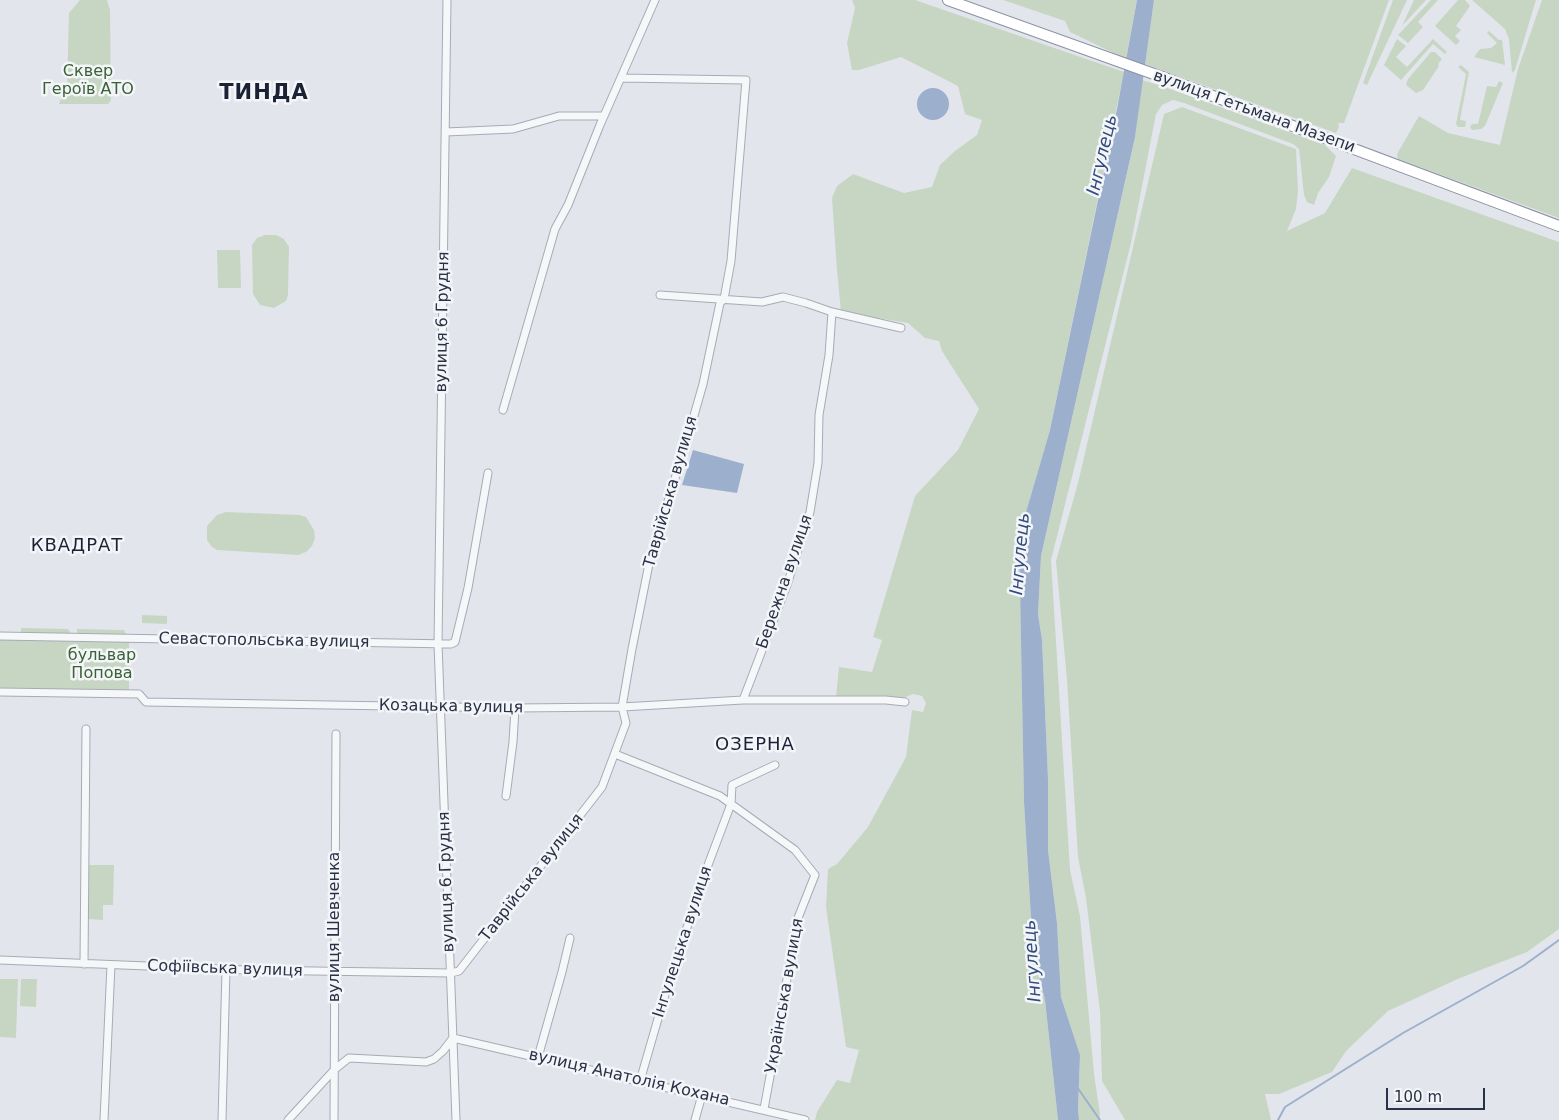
<!DOCTYPE html>
<html>
<head>
<meta charset="utf-8">
<style>
	body { margin:0 }
	#map { position:relative; width:1559px; height:1120px; overflow:hidden; background:#e3e5ec; font-family:"DejaVu Sans",sans-serif }
	canvas { display:block }
	.scale { position:absolute; left:1386px; top:1088px; width:99px; height:22px; box-sizing:border-box; border:2px solid #293145; border-top:0; padding-left:6px; font-size:15px; line-height:18px; white-space:nowrap; color:#293145; -webkit-text-stroke:4px #f3f5f9; paint-order:stroke }
</style>
</head>
<body>
<div id="map">
<canvas width="1559" height="1120"></canvas>
<div class="scale">100 m</div>
</div>
<script>
const g = document.querySelector('canvas').getContext('2d');
g.lineJoin = 'round';
function fill(path, color) { g.fillStyle = color; g.fill(path, 'evenodd'); }
const toPath = rows => new Path2D(rows.map(r => 'M' + r).join(''));
function trace(path, color, width, dash) { g.strokeStyle = color; g.lineWidth = width; g.lineCap = dash ? 'butt' : 'round'; g.setLineDash(dash || []); g.stroke(path); }
function label(font, color, halo, rows, align = 'center') {
  g.font = font + ' "DejaVu Sans",sans-serif'; g.lineWidth = 5; g.setLineDash([]); g.textBaseline = 'middle'; g.strokeStyle = halo; g.fillStyle = color; for (const [text, x, y, turn = 0] of rows) {
    g.save(); g.translate(x, y); g.rotate((+turn || 0) * Math.PI / 180); g.textAlign = isNaN(turn) ? turn : align; if (halo) g.strokeText(text, 0, 0); g.fillText(text, 0, 0); g.restore();
  }
}
fill(toPath([
	[80,0,107,0,110,10,111,100,108,104,59,104,62,95,67,88,69,13],
	[852,0,915,0,1124,72,1050,430,1019,536,1024,802,1033,951,1045,1000,1058,1120,815,1120,817,1112,837,1080,850,1083,859,1050,846,1047,826,907,828,869,837,864,868,827,906,757,912,710,923,712,926,703,922,696,913,694,903,698,877,696,836,697,839,667,872,672,882,640,873,637,915,496,958,450,979,409,942,351,939,341,925,338,908,323,841,312,837,270,832,198,837,186,853,174,904,193,932,187,940,165,955,151,977,135,982,120,965,114,958,86,901,57,859,70,852,70,847,43,855,8],
	[1003,0,1137,0,1126,59,1070,32,1065,21],
	[1154,0,1389,0,1344,123,1338,123,1339,127,1336,133,1145,64],
	[1393,0,1407,0,1367,85,1363,83],
	[1414,0,1426,0,1402,26],
	[1431,0,1438,0,1418,22,1423,27,1408,43,1398,35],
	[1458,0,1465,0,1470,6,1456,26,1461,30,1455,36,1460,41,1456,45,1435,26],
	[1472,0,1536,0,1515,70,1512,73,1509,39,1505,29],
	[1542,0,1559,0,1559,218,1398,159,1397,154,1419,116,1448,133,1500,145,1518,69],
	[1489,31,1499,40,1502,40,1505,65,1474,57,1480,49,1491,48,1497,43,1487,33],
	[1397,39,1406,46,1396,57,1407,67,1433,39,1447,52,1445,54,1433,44,1401,80,1384,65],
	[1431,52,1435,52,1442,59,1438,64,1439,66,1423,90,1416,93,1406,85,1408,79],
	[1461,65,1469,72,1460,120,1466,121,1465,127,1458,127,1456,124,1466,74,1458,67],
	[1142,80,1162,86,1325,145,1336,156,1329,177,1318,193,1314,205,1307,202,1304,195,1299,149,1293,144,1184,103,1173,100,1162,105,1156,114,1131,243,1051,560,1070,870,1080,916,1094,1074,1100,1114,1099,1120,1079,1120,1078,1109,1080,1055,1061,997,1057,923,1048,850,1048,779,1042,640,1038,614,1041,556,1135,137],
	[1499,81,1503,83,1485,126,1481,129,1472,130,1470,127,1472,124,1478,124,1487,86,1496,87],
	[1182,107,1296,149,1298,191,1296,209,1287,231,1325,213,1352,168,1559,242,1559,929,1527,952,1460,978,1388,1011,1346,1051,1332,1072,1279,1094,1265,1094,1271,1120,1125,1120,1102,1081,1100,1011,1086,898,1078,857,1067,680,1056,561,1078,483,1164,114],
	[265,235,276,235,284,239,289,247,288,295,286,301,274,308,260,305,253,294,252,245,257,238],
	[217,250,240,250,241,288,218,288],
	[226,512,299,515,306,517,314,530,315,538,312,546,306,552,298,555,217,550,212,547,207,540,207,526,217,515],
	[142,615,167,616,167,624,142,623],
	[21,628,68,629,71,633,24,633,21,632],
	[77,629,124,630,126,634,80,634,77,633],
	[0,639,129,642,129,690,0,689],
	[89,865,114,865,113,905,103,905,103,920,88,919],
	[0,979,18,979,16,1038,0,1037],
	[21,979,37,979,36,1007,20,1006]
]), '#c7d6c3');
fill(toPath([
	[1137,0,1154,0,1135,137,1041,556,1038,614,1042,640,1048,779,1048,850,1057,923,1061,997,1080,1055,1078,1109,1079,1120,1058,1120,1045,1000,1033,951,1024,802,1019,536,1050,430,1117,109],
	'917 104a16 16 0 1 1 32 0a16 16 0 1 1-32 0Z',
	[693,450,744,464,737,493,682,485]
]), '#9cb0cd');
trace(toPath([
	[1077,1087,1100,1120],
	[1278,1120,1285,1107,1403,1033,1523,966,1559,940]
]), '#9cb0cd', 2);
const minor = toPath([
	[447,0,438,644,456,1120],
	[446,132,513,129,559,116,604,116],
	[660,295,762,302,783,297,806,303,832,312,901,328],
	[503,410,555,229,568,205,600,125,655,0],
	[0,636,451,644,455,642,468,588,488,473],
	[0,692,139,694,146,702,515,708,622,707,743,700,886,700,905,702],
	[743,700,787,585,810,512,818,463,819,415,829,355,832,312],
	[615,754,720,796,795,850,815,875,796,923,780,1022,764,1109],
	[506,796,513,742,515,708],
	[0,960,245,970,451,973,459,971,602,787,626,723,622,707,632,649,650,559,687,440,703,384,720,303,724,299,731,261,746,80,621,78],
	[84,964,86,729],
	[453,1038,805,1120],
	[538,1057,562,972,570,938],
	[640,1081,666,991,705,873,731,804,732,785,775,765],
	[104,1120,111,965],
	[222,1120,226,970],
	[288,1120,335,1069,349,1058,426,1062,434,1059,443,1051,453,1038],
	[334,1120,336,734],
	[695,1120,702,1095]
]);
const highway = toPath([
	[948,0,1165,78,1559,226]
]);
trace(minor, '#a7abb7', 9);
trace(highway, '#8991a3', 12);
trace(minor, '#f6f7f9', 7);
trace(highway, '#fff', 10);
label('16px', '#3b6136', '#f3f5f9', [
	["Сквер",88,72],
	["Героїв АТО",88,90],
	["бульвар",102,656],
	["Попова",102,674]
]);
label('16px', '#293145', '#f3f5f9', [
	["вулиця Гетьмана Мазепи",1254,112,20],
	["вулиця 6 Грудня",443,322,-89],
	["Таврійська вулиця",671,492,-74],
	["Бережна вулиця",785,582,-71],
	["Севастопольська вулиця",264,641,1],
	["Козацька вулиця",451,707,1],
	["Таврійська вулиця",532,878,-52],
	["вулиця 6 Грудня",447,882,-92],
	["вулиця Шевченка",335,927,-90],
	["Інгулецька вулиця",683,942,-72],
	["Софіївська вулиця",225,969,2],
	["Українська вулиця",785,996,-80],
	["вулиця Анатолія Кохана",629,1078,13]
]);
label('italic 18px', '#314c7c', '#f3f5f9', [
	["Інгулець",1103,155,-77],
	["Інгулець",1021,554,-85],
	["Інгулець",1033,961,-94]
]);
g.letterSpacing = '1px';
label('18px', '#1b2236', '#f3f5f9', [
	["КВАДРАТ",77,546],
	["ОЗЕРНА",755,745]
]);
g.letterSpacing = '0px';
g.letterSpacing = '1px';
label('bold 21px', '#1b2236', '#f3f5f9', [
	["ТИНДА",264,94]
]);
g.letterSpacing = '0px';
</script>
</body>
</html>
